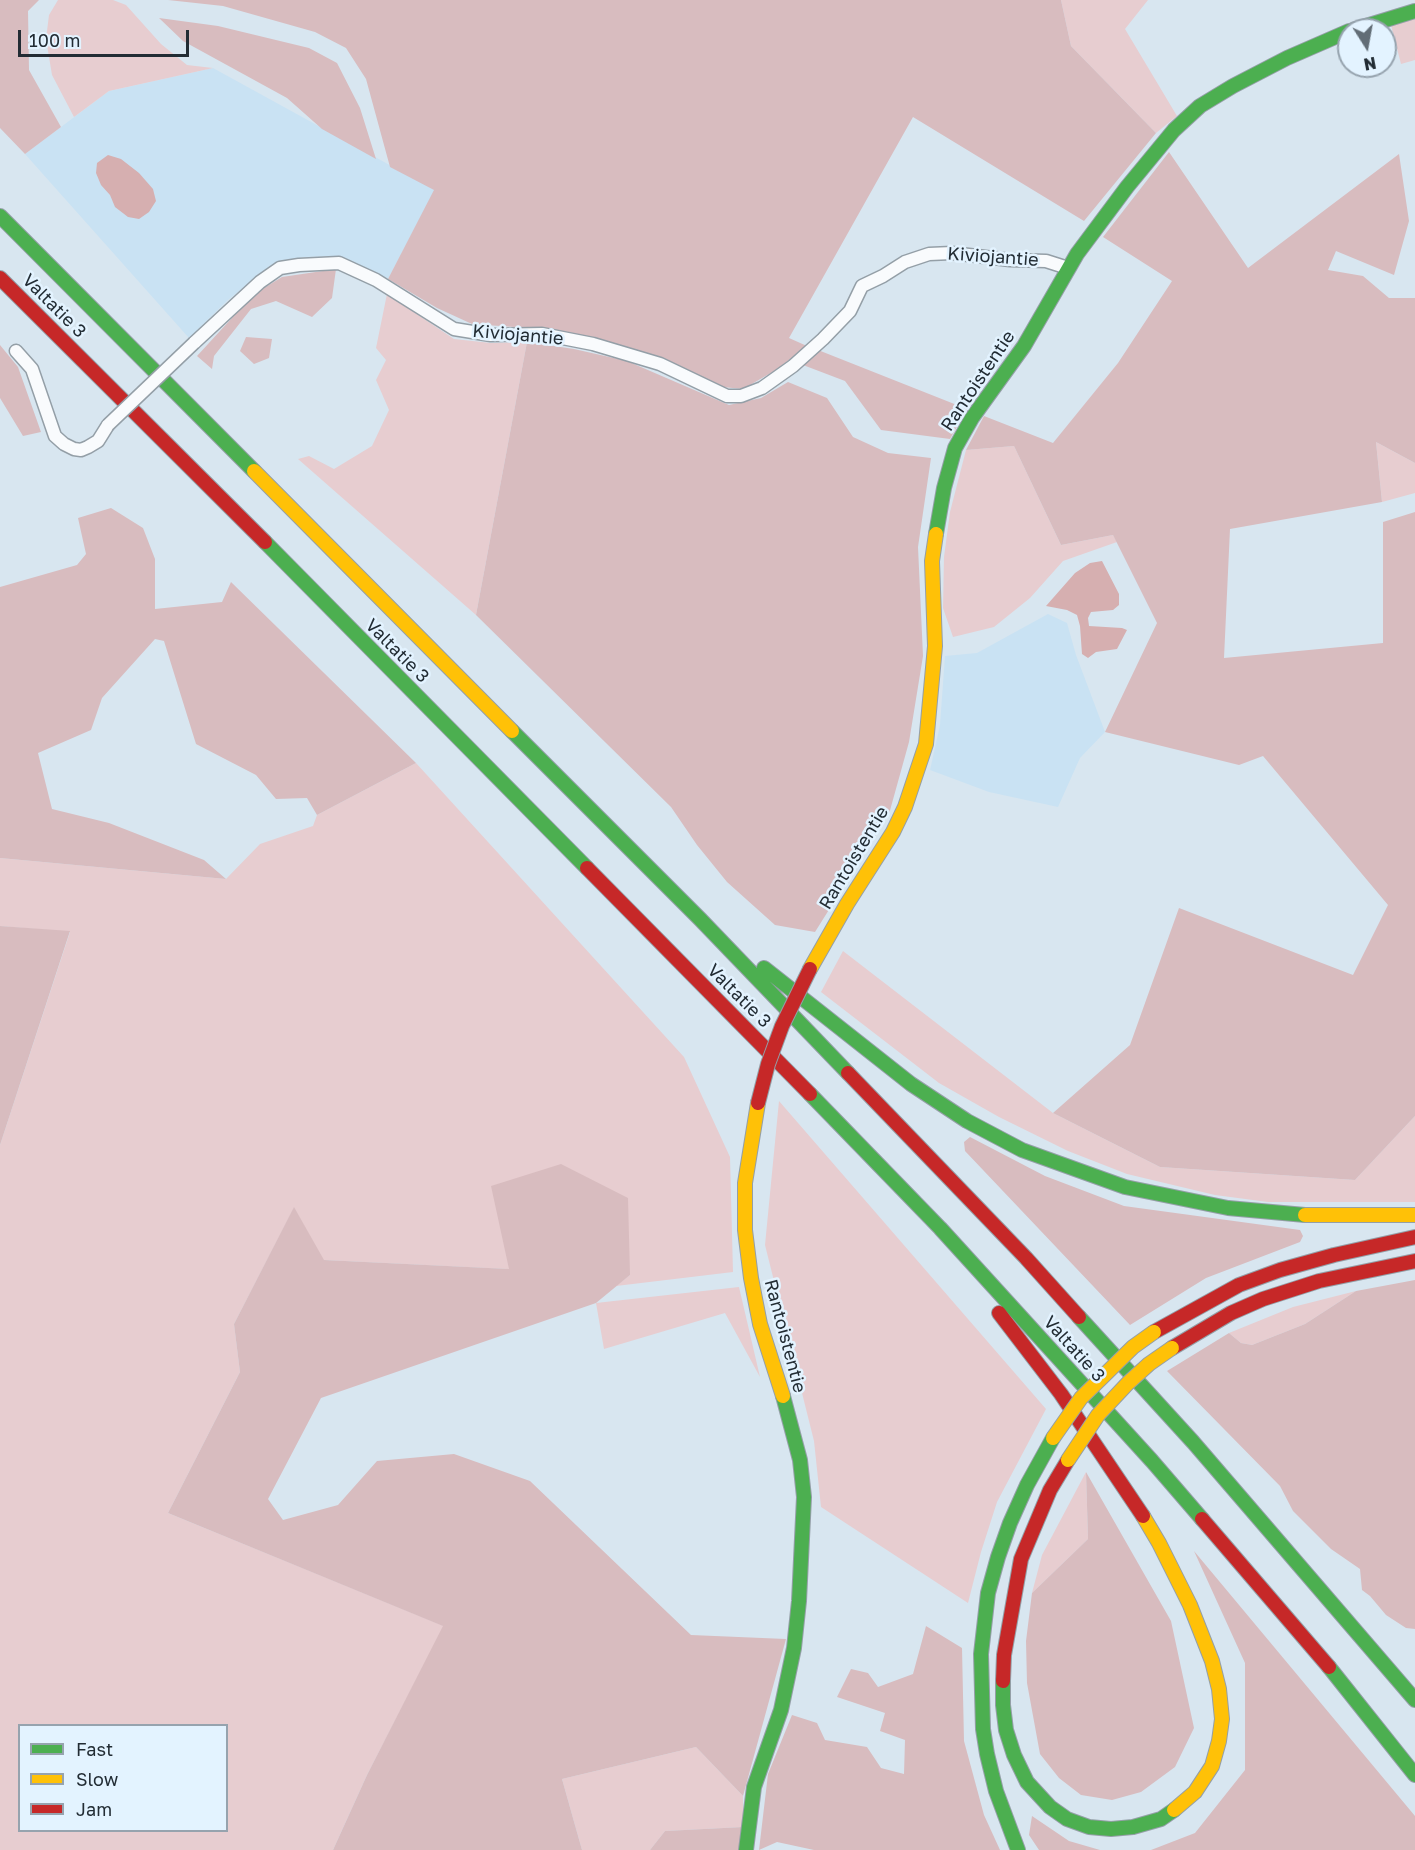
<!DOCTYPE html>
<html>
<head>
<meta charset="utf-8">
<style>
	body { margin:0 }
	#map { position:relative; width:1415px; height:1850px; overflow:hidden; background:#d8e6f0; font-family:"Golos Text",sans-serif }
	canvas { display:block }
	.legend { position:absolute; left:18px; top:1724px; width:210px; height:108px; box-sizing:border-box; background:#e3f3ff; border:2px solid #96a3ae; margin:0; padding:8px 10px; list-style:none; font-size:18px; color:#222c34 }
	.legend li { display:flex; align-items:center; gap:12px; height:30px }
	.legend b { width:30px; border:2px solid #96a3ae }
	.north { position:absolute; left:1337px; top:18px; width:60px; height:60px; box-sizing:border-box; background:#e3f3ff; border:2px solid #96a3ae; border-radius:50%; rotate:169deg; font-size:16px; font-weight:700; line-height:24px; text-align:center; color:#222c34 }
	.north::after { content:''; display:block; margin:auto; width:21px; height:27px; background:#626d76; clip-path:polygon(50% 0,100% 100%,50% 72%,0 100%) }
	.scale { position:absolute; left:18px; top:30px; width:171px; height:27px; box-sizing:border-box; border:3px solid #222c34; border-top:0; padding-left:8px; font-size:18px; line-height:21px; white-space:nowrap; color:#222c34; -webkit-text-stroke:4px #e3f3ff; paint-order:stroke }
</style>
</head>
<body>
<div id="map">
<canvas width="1415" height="1850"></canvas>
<ul class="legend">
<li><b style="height:8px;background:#4caf50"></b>Fast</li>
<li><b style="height:8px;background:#ffc107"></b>Slow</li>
<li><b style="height:8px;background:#c62828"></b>Jam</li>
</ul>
<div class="north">N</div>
<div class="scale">100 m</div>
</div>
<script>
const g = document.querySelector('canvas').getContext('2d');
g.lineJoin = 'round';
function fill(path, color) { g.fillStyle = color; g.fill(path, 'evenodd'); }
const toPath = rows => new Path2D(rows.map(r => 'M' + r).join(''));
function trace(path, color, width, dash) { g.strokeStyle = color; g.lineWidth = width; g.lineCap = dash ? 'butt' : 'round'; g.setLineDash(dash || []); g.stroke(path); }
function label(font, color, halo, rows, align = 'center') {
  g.font = font + ' "Golos Text",sans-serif'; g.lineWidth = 5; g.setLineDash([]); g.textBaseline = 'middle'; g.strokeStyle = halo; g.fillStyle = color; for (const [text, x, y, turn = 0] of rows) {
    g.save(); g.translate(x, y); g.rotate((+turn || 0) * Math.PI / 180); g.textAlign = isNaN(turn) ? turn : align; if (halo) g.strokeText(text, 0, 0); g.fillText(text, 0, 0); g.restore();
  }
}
fill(toPath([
	[213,68,435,190,388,279,340,256,303,257,271,265,228,300,189,338,25,154,109,91],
	[1048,614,1067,623,1076,655,1105,732,1080,758,1058,807,989,792,930,770,940,725,945,656,977,653]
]), '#c9e2f3');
fill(toPath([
	[58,0,113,0,126,5,161,44,187,65,213,68,109,91,74,117,52,75,46,39,49,15],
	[1061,0,1148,0,1125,29,1177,116,1156,133,1071,46],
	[1415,19,1415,60,1401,64,1391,25],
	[387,294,454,339,491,343,527,342,476,615,298,459,309,456,334,469,372,446,389,410,376,380,386,360,376,348],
	[1376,442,1415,463,1415,493,1382,502],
	[1014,446,1061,545,1113,535,1117,542,1063,561,1030,598,994,627,953,637,943,608,944,557,950,512,966,450],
	[416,763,684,1057,730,1157,733,1272,616,1286,630,1275,323,1260,294,1208,234,1324,240,1372,168,1513,444,1626,367,1775,333,1850,0,1850,0,1145,70,932,0,926,0,858,226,879,260,844,313,826,317,815],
	[20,1726,226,1726,226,1830,20,1830],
	[843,951,1053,1113,1160,1167,1355,1180,1415,1116,1415,1202,1268,1202,1215,1195,1127,1174,1068,1151,999,1117,939,1083,821,992],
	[779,1101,1046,1409,997,1502,981,1552,968,1603,821,1507,814,1441,765,1245],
	[739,1287,760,1377,725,1313,604,1349,596,1303],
	[1356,1291,1305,1324,1252,1345,1241,1343,1229,1333,1293,1307],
	[1086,1472,1088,1539,1032,1593,1042,1555],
	[696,1747,743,1796,743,1827,665,1831,650,1850,582,1850,562,1779]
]), '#e7cdd0');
fill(toPath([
	[0,0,39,0,28,11,29,70,61,127,25,154,0,128],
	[168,0,1061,0,1071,46,1156,133,1084,221,913,117,789,338,807,346,776,370,743,389,722,387,678,368,595,338,556,330,472,324,437,308,388,279,434,190,390,167,366,79,346,48,315,32,223,6],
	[159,18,218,26,309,48,337,63,360,108,376,159,322,129,287,98,183,41],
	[1169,152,1248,268,1399,154,1409,221,1394,275,1336,251,1328,270,1363,276,1389,298,1415,298,1415,463,1376,442,1382,502,1230,529,1224,658,1383,643,1383,522,1415,512,1415,1116,1355,1180,1160,1167,1053,1113,1130,1045,1179,908,1353,975,1388,905,1263,756,1239,765,1105,732,1157,623,1113,535,1061,545,1014,446,966,450,984,416,1053,443,1118,363,1172,281,1103,237],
	[336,269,332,298,312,317,276,301,251,309,214,356,212,369,197,356,254,294,282,277],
	[246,337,272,339,269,358,254,364,240,351],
	[527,342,574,349,627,361,729,405,761,398,788,382,827,398,853,437,888,453,931,458,918,547,923,656,909,742,889,814,815,932,775,925,727,882,697,845,671,807,476,615],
	[0,345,18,367,41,432,23,436,0,398],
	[818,350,967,409,950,439,881,430,845,381,803,365],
	[111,508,143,528,155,559,155,609,222,602,231,582,416,763,317,815,307,798,276,799,256,775,196,744,164,641,155,639,102,698,91,730,38,753,52,809,109,823,204,860,226,879,0,858,0,587,77,565,86,554,78,518],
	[0,926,70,931,0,1145],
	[970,1137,1045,1176,1124,1206,1300,1230,1303,1236,1300,1242,1206,1278,1130,1325,965,1151,964,1142],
	[561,1164,628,1198,630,1275,596,1303,321,1398,268,1499,283,1520,338,1505,377,1461,454,1454,530,1481,691,1635,786,1639,743,1796,696,1747,562,1779,582,1850,333,1850,367,1775,443,1626,168,1513,240,1372,234,1324,294,1207,324,1260,509,1269,491,1186],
	[1415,1280,1415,1629,1406,1628,1386,1615,1370,1596,1362,1590,1360,1569,1331,1549,1293,1511,1280,1486,1167,1371,1229,1333,1241,1343,1252,1345,1305,1324,1356,1291],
	[1086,1472,1171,1621,1194,1728,1175,1767,1141,1792,1112,1800,1081,1795,1059,1778,1040,1754,1027,1683,1026,1641,1032,1593,1088,1539],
	[1194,1551,1415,1816,1415,1850,1151,1850,1195,1833,1245,1770,1245,1663],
	[926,1626,962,1648,964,1741,984,1815,1000,1850,814,1850,777,1842,759,1850,768,1774,792,1715,817,1723,825,1740,867,1747,881,1768,904,1774,905,1740,880,1731,885,1713,837,1697,851,1669,868,1673,878,1687,913,1674],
	[1032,1816,1069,1841,1100,1850,1039,1850,1029,1835],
	[743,1827,741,1850,650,1850,665,1831]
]), '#d8bcbf');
fill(toPath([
	[108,155,121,159,139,173,153,189,156,201,149,212,139,219,128,217,115,207,110,195,101,185,96,173,97,163],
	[1102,561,1119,594,1119,605,1113,610,1091,612,1088,618,1089,626,1122,628,1127,630,1117,649,1096,652,1088,658,1082,654,1080,626,1077,615,1067,610,1046,606,1075,573,1090,563]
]), '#d6afb0');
const street = toPath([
	[194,343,260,282,280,268,299,265,339,263,376,280,454,329,491,335,542,334,593,344,660,364,727,396,741,396,762,388,793,366,823,339,850,311,862,286,883,276,905,262,929,254,952,253,1010,260,1046,261,1068,268],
	[16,351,32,369,55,436,64,444,74,449,81,450,88,447,98,441,108,425]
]);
const fast = toPath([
	[1353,30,1415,11],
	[0,216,254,471],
	[936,534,944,488,955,448,972,418,1024,346,1077,254,1127,187,1174,130,1200,106,1233,86,1287,58,1349,31],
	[265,542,587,868],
	[512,731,700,919,848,1073],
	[764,968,911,1084,967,1121,1022,1150,1125,1187,1228,1208,1305,1215],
	[810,1094,940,1228,1152,1461,1202,1519],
	[1079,1317,1193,1442,1415,1700],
	[1329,1667,1415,1775],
	[1003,1681,1003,1705,1006,1730,1014,1755,1027,1782,1050,1807,1067,1819,1089,1827,1111,1829,1133,1827,1161,1819,1174,1810],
	[746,1850,754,1787,781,1710,794,1648,799,1601,804,1497,800,1460,783,1396],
	[1018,1850,996,1791,987,1754,983,1729,981,1654,988,1593,998,1557,1010,1523,1027,1485,1053,1438]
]);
const slow = toPath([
	[254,471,512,731],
	[810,969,847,904,893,832,905,807,926,744,935,646,932,561,936,534],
	[758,1103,745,1183,745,1230,751,1278,760,1324,783,1396],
	[1305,1215,1415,1215],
	[1143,1516,1159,1543,1190,1605,1212,1661,1219,1689,1222,1719,1219,1741,1212,1766,1195,1792,1174,1810]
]);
const jam = toPath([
	[0,278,265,542],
	[587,868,810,1094],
	[848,1073,1026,1258,1079,1317],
	[999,1313,1061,1394,1143,1516],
	[1154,1332,1239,1285,1280,1270,1334,1255,1415,1237],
	[1172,1348,1231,1313,1263,1299,1319,1281,1415,1261],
	[1202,1519,1329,1667],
	[1003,1681,1004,1655,1021,1559,1050,1490,1068,1460]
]);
trace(street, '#949fa7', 15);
trace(fast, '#949fa7', 16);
trace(slow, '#949fa7', 16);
trace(jam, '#949fa7', 16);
trace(street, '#f9fbfd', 12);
trace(fast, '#4caf50', 14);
trace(slow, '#ffc107', 14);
trace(jam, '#c62828', 14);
const streetBridge = toPath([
	[108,425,194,343]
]);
const slowBridge = toPath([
	[1053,1438,1081,1398,1133,1347,1154,1332],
	[1068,1460,1098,1415,1128,1383,1149,1364,1172,1348]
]);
const jamBridge = toPath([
	[758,1103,768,1064,782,1026,810,969]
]);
trace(streetBridge, '#949fa7', 15, []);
trace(slowBridge, '#949fa7', 16, []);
trace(jamBridge, '#949fa7', 16, []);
trace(streetBridge, '#f9fbfd', 12);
trace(slowBridge, '#ffc107', 14);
trace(jamBridge, '#c62828', 14);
label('18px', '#222c34', '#e3f3ff', [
	["Kiviojantie",993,257,4],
	["Valtatie 3",54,306,45],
	["Kiviojantie",518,335,5],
	["Rantoistentie",978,381,-56],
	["Valtatie 3",397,651,45],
	["Rantoistentie",854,858,-59],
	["Valtatie 3",739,996,45],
	["Rantoistentie",785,1336,75],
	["Valtatie 3",1074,1349,48]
]);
</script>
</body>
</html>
